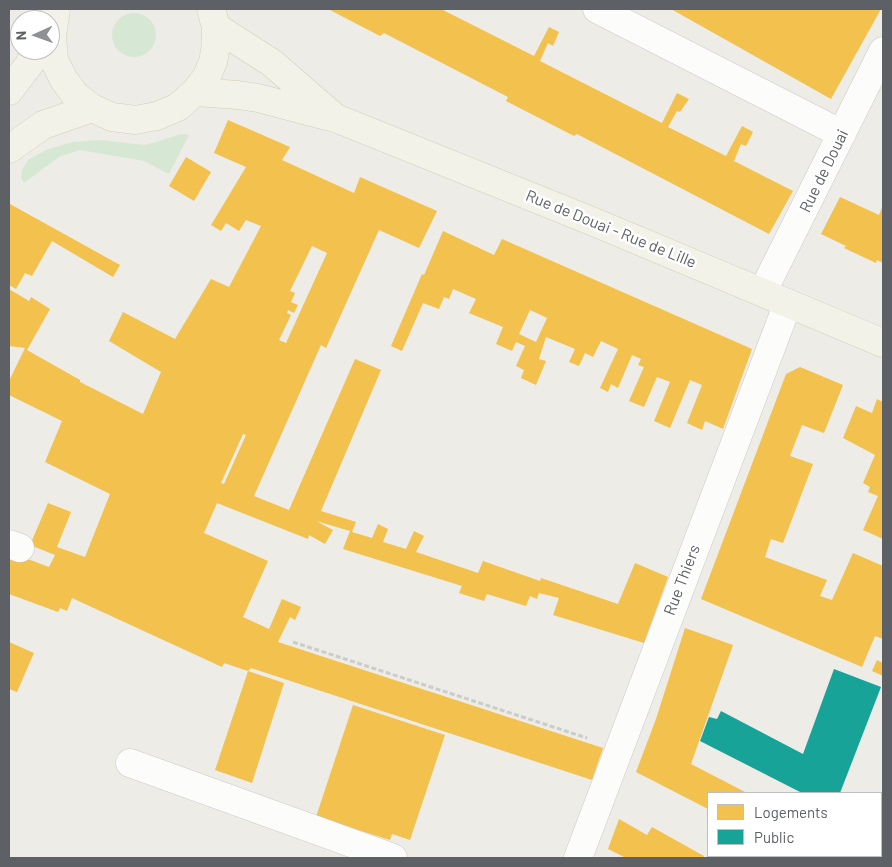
<!DOCTYPE html>
<html>
<head>
<meta charset="utf-8">
<style>
	body { margin:0 }
	#map { position:relative; width:892px; height:867px; overflow:hidden; background:#edece7; font-family:Barlow,sans-serif }
	canvas { display:block }
	.frame { position:absolute; inset:0; border:10px solid #5d6065; pointer-events:none }
	.legend { position:absolute; left:707px; top:792px; width:175px; height:65px; box-sizing:border-box; background:#fff; border:1px solid #bebfc1; margin:0; padding:6px 9px; list-style:none; font-size:15px; color:#5d6065 }
	.legend li { display:flex; align-items:center; gap:10px; height:25px }
	.legend b { width:25px; border:1px solid #bebfc1 }
	.north { position:absolute; left:10px; top:10px; width:50px; height:50px; box-sizing:border-box; background:#fff; border:1px solid #bebfc1; border-radius:50%; rotate:268deg; font-size:14px; font-weight:700; line-height:20px; text-align:center; color:#5d6065 }
	.north::after { content:''; display:block; margin:auto; width:18px; height:22px; background:#8f9192; clip-path:polygon(50% 0,100% 100%,50% 72%,0 100%) }
</style>
</head>
<body>
<div id="map">
<canvas width="892" height="867"></canvas>
<div class="frame"></div>
<ul class="legend">
<li><b style="height:14px;background:#f2c14e"></b>Logements</li>
<li><b style="height:14px;background:#17a398"></b>Public</li>
</ul>
<div class="north">N</div>
</div>
<script>
const g = document.querySelector('canvas').getContext('2d');
g.lineJoin = 'round';
function fill(path, color) { g.fillStyle = color; g.fill(path, 'evenodd'); }
const toPath = rows => new Path2D(rows.map(r => 'M' + r).join(''));
function trace(path, color, width, dash) { g.strokeStyle = color; g.lineWidth = width; g.lineCap = dash ? 'butt' : 'round'; g.setLineDash(dash || []); g.stroke(path); }
function label(font, color, halo, rows, align = 'center') {
  g.font = font + ' Barlow,sans-serif'; g.lineWidth = 5; g.setLineDash([]); g.textBaseline = 'middle'; g.strokeStyle = halo; g.fillStyle = color; for (const [text, x, y, turn = 0] of rows) {
    g.save(); g.translate(x, y); g.rotate((+turn || 0) * Math.PI / 180); g.textAlign = isNaN(turn) ? turn : align; if (halo) g.strokeText(text, 0, 0); g.fillText(text, 0, 0); g.restore();
  }
}
fill(toPath([
	'112 35a22 22 0 1 1 44 0a22 22 0 1 1-44 0Z',
	[182,134,189,135,169,174,144,161,80,150,59,157,24,183,21,178,22,170,28,160,48,149,73,142,99,140,145,145]
]), '#d6e8d4');
fill(toPath([
	[328,9,441,9,534,56,549,27,559,32,553,46,548,43,540,61,662,123,677,93,689,99,680,112,677,111,668,127,726,156,742,126,753,132,746,146,741,144,734,161,793,191,769,234,577,134,574,136,506,101,508,97,384,33,380,36],
	[671,9,881,9,831,99],
	[228,120,290,147,282,160,354,193,360,177,437,211,419,248,379,230,326,348,321,345,254,496,289,510,355,359,381,370,321,511,356,522,352,532,372,538,378,524,388,529,383,542,406,549,414,531,424,536,416,552,478,573,483,561,540,581,541,578,618,604,635,563,668,577,644,643,553,615,559,598,539,593,537,599,530,596,526,606,487,594,484,601,459,593,462,586,343,549,350,531,316,521,333,530,325,544,309,535,308,539,217,503,204,533,268,561,243,617,269,629,282,599,301,607,295,620,290,617,278,642,603,748,592,780,251,668,248,671,224,663,222,667,72,598,67,611,60,608,58,612,9,594,9,552,49,567,55,555,30,545,48,503,71,512,57,547,85,557,110,494,45,462,62,421,9,395,9,381,25,348,9,346,9,289,29,301,31,297,50,309,27,350,80,380,80,382,143,414,161,372,109,341,123,312,175,339,211,279,229,287,261,226,246,220,239,231,226,223,221,231,211,225,246,167,214,153],
	[312,246,327,253,286,343,279,340,291,315,287,313,288,310,294,313,298,305,291,302,295,293,290,291],
	[243,434,246,435,224,484,221,483],
	[186,157,211,172,194,201,169,186],
	[840,197,879,215,883,205,883,263,877,260,876,263,844,248,846,246,821,234],
	[10,204,120,265,113,277,52,241,32,276,25,273,16,289,9,285],
	[443,231,494,255,502,239,752,349,723,429,705,421,702,430,687,423,702,385,690,380,670,428,654,421,670,382,657,377,644,407,629,401,644,367,638,365,641,359,632,355,618,388,611,384,608,392,600,388,618,349,601,341,593,357,585,353,579,366,569,362,575,349,546,337,539,359,546,361,536,385,521,378,524,370,516,366,525,346,516,342,512,351,496,344,503,327,469,313,476,299,453,289,449,299,444,297,439,309,423,303,402,351,391,346,422,274,424,275],
	[530,310,547,318,536,342,519,334],
	[800,367,843,385,824,433,802,425,790,456,813,464,783,543,771,539,765,557,827,580,820,596,832,600,853,553,883,566,883,639,875,636,862,667,701,599,786,374],
	[877,399,883,402,883,539,863,530,878,496,868,492,870,487,863,483,875,455,843,438,856,406,872,413],
	[685,628,733,645,691,764,747,793,708,793,708,809,636,772,656,719],
	[9,642,34,653,17,692,9,689],
	[877,660,883,663,883,676,872,671],
	[248,671,284,683,252,783,215,770],
	[353,705,445,735,410,840,392,834,390,840,316,817],
	[619,819,647,835,652,827,704,856,703,858,626,858,608,849],
	[794,856,834,856,833,858,793,858]
]), '#f2c14e');
fill(toPath([
	[834,669,881,687,840,793,802,793,700,741,709,717,717,719,721,711,803,754]
]), '#17a398');
const minor = toPath([
	[597,9,842,134],
	[763,291,883,51],
	[9,544,20,548],
	[130,763,393,858],
	[578,858,788,303]
]);
const major = toPath([
	[56,9,52,36,54,60,64,80,76,96,92,108,112,117,135,120,157,116,178,107,195,92,206,78,213,62,216,45,216,27,211,9],
	[216,27,272,63,332,115],
	[9,91,40,50],
	[195,92,238,95,258,98,338,119,594,222,883,343],
	[9,149,43,125,92,108]
]);
trace(minor, '#cacac9', 29);
trace(major, '#d4ceb7', 29);
trace(toPath([
	[293,642,587,738]
]), '#c9cdcb', 3, [5, 2.5]);
trace(minor, '#fcfcfb', 28);
trace(major, '#f3f2e8', 28);
label('16px', '#5d6065', '#fff', [
	["Rue de Douai",824,171,-64],
	["Rue de Douai - Rue de Lille",611,229,22],
	["Rue Thiers",682,580,-69]
]);
</script>
</body>
</html>
